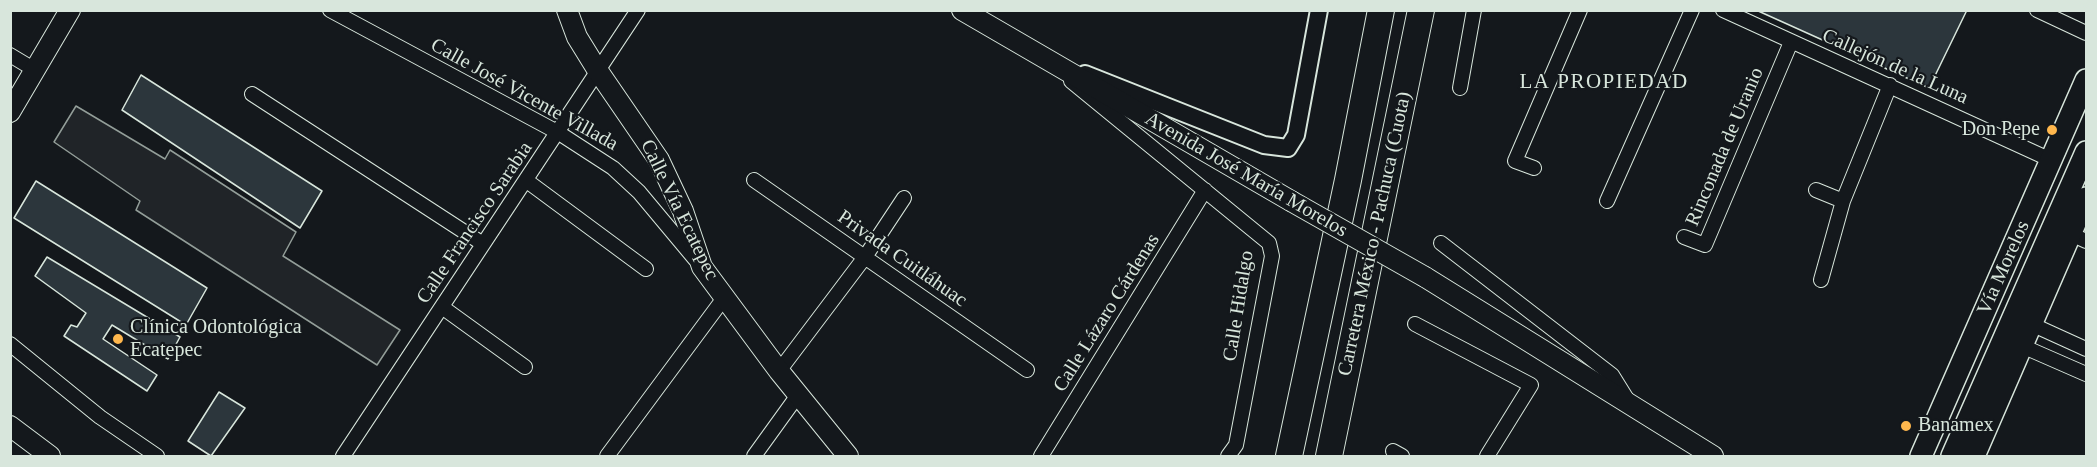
<!DOCTYPE html>
<html>
<head>
<meta charset="utf-8">
<style>
	body { margin:0 }
	#map { position:relative; width:2097px; height:467px; overflow:hidden; background:#14181c; font-family:"Times New Roman",serif }
	canvas { display:block }
	.frame { position:absolute; inset:0; border:12px solid #d8e6dc; pointer-events:none }
</style>
</head>
<body>
<div id="map">
<canvas width="2097" height="467"></canvas>
<div class="frame"></div>
</div>
<script>
const g = document.querySelector('canvas').getContext('2d');
g.lineJoin = 'round';
function fill(path, color) { g.fillStyle = color; g.fill(path, 'evenodd'); }
const toPath = rows => new Path2D(rows.map(r => 'M' + r).join(''));
function trace(path, color, width, dash) { g.strokeStyle = color; g.lineWidth = width; g.lineCap = dash ? 'butt' : 'round'; g.setLineDash(dash || []); g.stroke(path); }
function label(font, color, halo, rows, align = 'center') {
  g.font = font + ' "Times New Roman",serif'; g.lineWidth = 4.5; g.setLineDash([]); g.textBaseline = 'middle'; g.strokeStyle = halo; g.fillStyle = color; for (const [text, x, y, turn = 0] of rows) {
    g.save(); g.translate(x, y); g.rotate((+turn || 0) * Math.PI / 180); g.textAlign = isNaN(turn) ? turn : align; if (halo) g.strokeText(text, 0, 0); g.fillText(text, 0, 0); g.restore();
  }
}
const green = toPath([
	[76,106,165,159,170,150,296,232,283,256,400,330,377,365,136,210,140,201,54,142,76,106]
]);
fill(green, '#202428');
trace(green, '#939e99', 1.5);
const building = toPath([
	[1756,10,1967,10,1929,88,1756,10],
	[141,75,322,191,300,228,122,110,141,75],
	[36,181,207,288,186,325,14,218,36,181],
	[47,257,180,337,168,359,112,325,103,339,157,375,147,391,64,336,71,325,77,327,86,313,35,276,47,257],
	[219,392,245,408,211,456,188,441,219,392]
]);
fill(building, '#2c363c');
trace(building, '#d8e6dc', 1.5);
const minor = toPath([
	[330,10,559,133,613,168,639,192,695,259],
	[1723,10,2051,160],
	[2037,10,2086,33],
	[10,55,35,70],
	[1071,81,1269,243,1272,256,1236,445,1228,456],
	[1460,88,1474,10],
	[252,94,483,244],
	[1534,168,1515,161,1580,10],
	[754,180,1027,370],
	[527,181,646,269],
	[1816,190,1843,201],
	[1607,201,1692,10],
	[2071,234,2086,241],
	[1684,237,1705,245,1791,42],
	[1441,243,1612,375,1630,404],
	[1821,280,1843,201,1890,85],
	[442,307,525,367],
	[1415,324,1531,385,1487,456],
	[2031,324,2086,349],
	[10,344,100,417,157,456],
	[2022,346,2086,374],
	[779,371,865,257,904,198],
	[1393,451,1402,456],
	[343,456,638,10],
	[607,456,724,298],
	[754,456,798,395],
	[1041,456,1205,190]
]);
const tertiary = toPath([
	[1085,74,1264,145,1288,148,1296,135,1319,10]
]);
const secondary = toPath([
	[567,10,577,37,598,71,659,160,683,211,702,267,779,371,848,456],
	[962,10,1291,201],
	[10,112,70,10],
	[1425,277,1713,456],
	[10,426,50,456]
]);
const primary = toPath([
	[1921,456,2086,80],
	[1952,456,2086,152],
	[1974,456,2086,198]
]);
const motorway = toPath([
	[1289,456,1348,180,1381,10],
	[1329,456,1421,10]
]);
trace(minor, '#d8e6dc', 16);
trace(tertiary, '#d8e6dc', 20);
trace(secondary, '#d8e6dc', 22);
trace(primary, '#d8e6dc', 24);
trace(motorway, '#d8e6dc', 28);
trace(minor, '#14181c', 14);
trace(tertiary, '#14181c', 16);
trace(secondary, '#14181c', 20);
trace(primary, '#14181c', 21);
trace(motorway, '#14181c', 26);
const secondaryBridge = toPath([
	[1291,201,1425,277]
]);
trace(secondaryBridge, '#d8e6dc', 22, []);
trace(secondaryBridge, '#14181c', 20);
for (const [x, y, r, color] of [
	[2052,130,6,"#ffb74d"],
	[118,339,6,"#ffb74d"],
	[1906,426,6,"#ffb74d"]
]) { const dot = new Path2D(); dot.arc(x, y, r, 0, 2 * Math.PI); g.fillStyle = color; g.fill(dot); trace(dot, '#14181c', 2); }
label('20px', '#d8e6dc', '#14181c', [
	["Callejón de la Luna",1895,67,24],
	["Calle José Vicente Villada",524,95,29],
	["Rinconada de Uranio",1725,147,-67],
	["Avenida José María Morelos",1246,175,30],
	["Calle Vía Ecatepec",679,210,64],
	["Calle Francisco Sarabia",475,223,-56],
	["Carretera México - Pachuca (Cuota)",1375,234,-78],
	["Privada Cuitláhuac",902,259,35],
	["Vía Morelos",2004,268,-66],
	["Calle Hidalgo",1239,306,-81],
	["Calle Lázaro Cárdenas",1107,313,-58]
]);
label('20px', '#d8e6dc', '#14181c', [
	["Don Pepe",2040,130,"right"],
	["Clínica Odontológica",130,328],
	["Ecatepec",130,351],
	["Banamex",1918,426]
], 'left');
g.letterSpacing = '1.5px';
label('21px', '#d8e6dc', '#14181c', [
	["LA PROPIEDAD",1604,82]
]);
g.letterSpacing = '0px';
</script>
</body>
</html>
